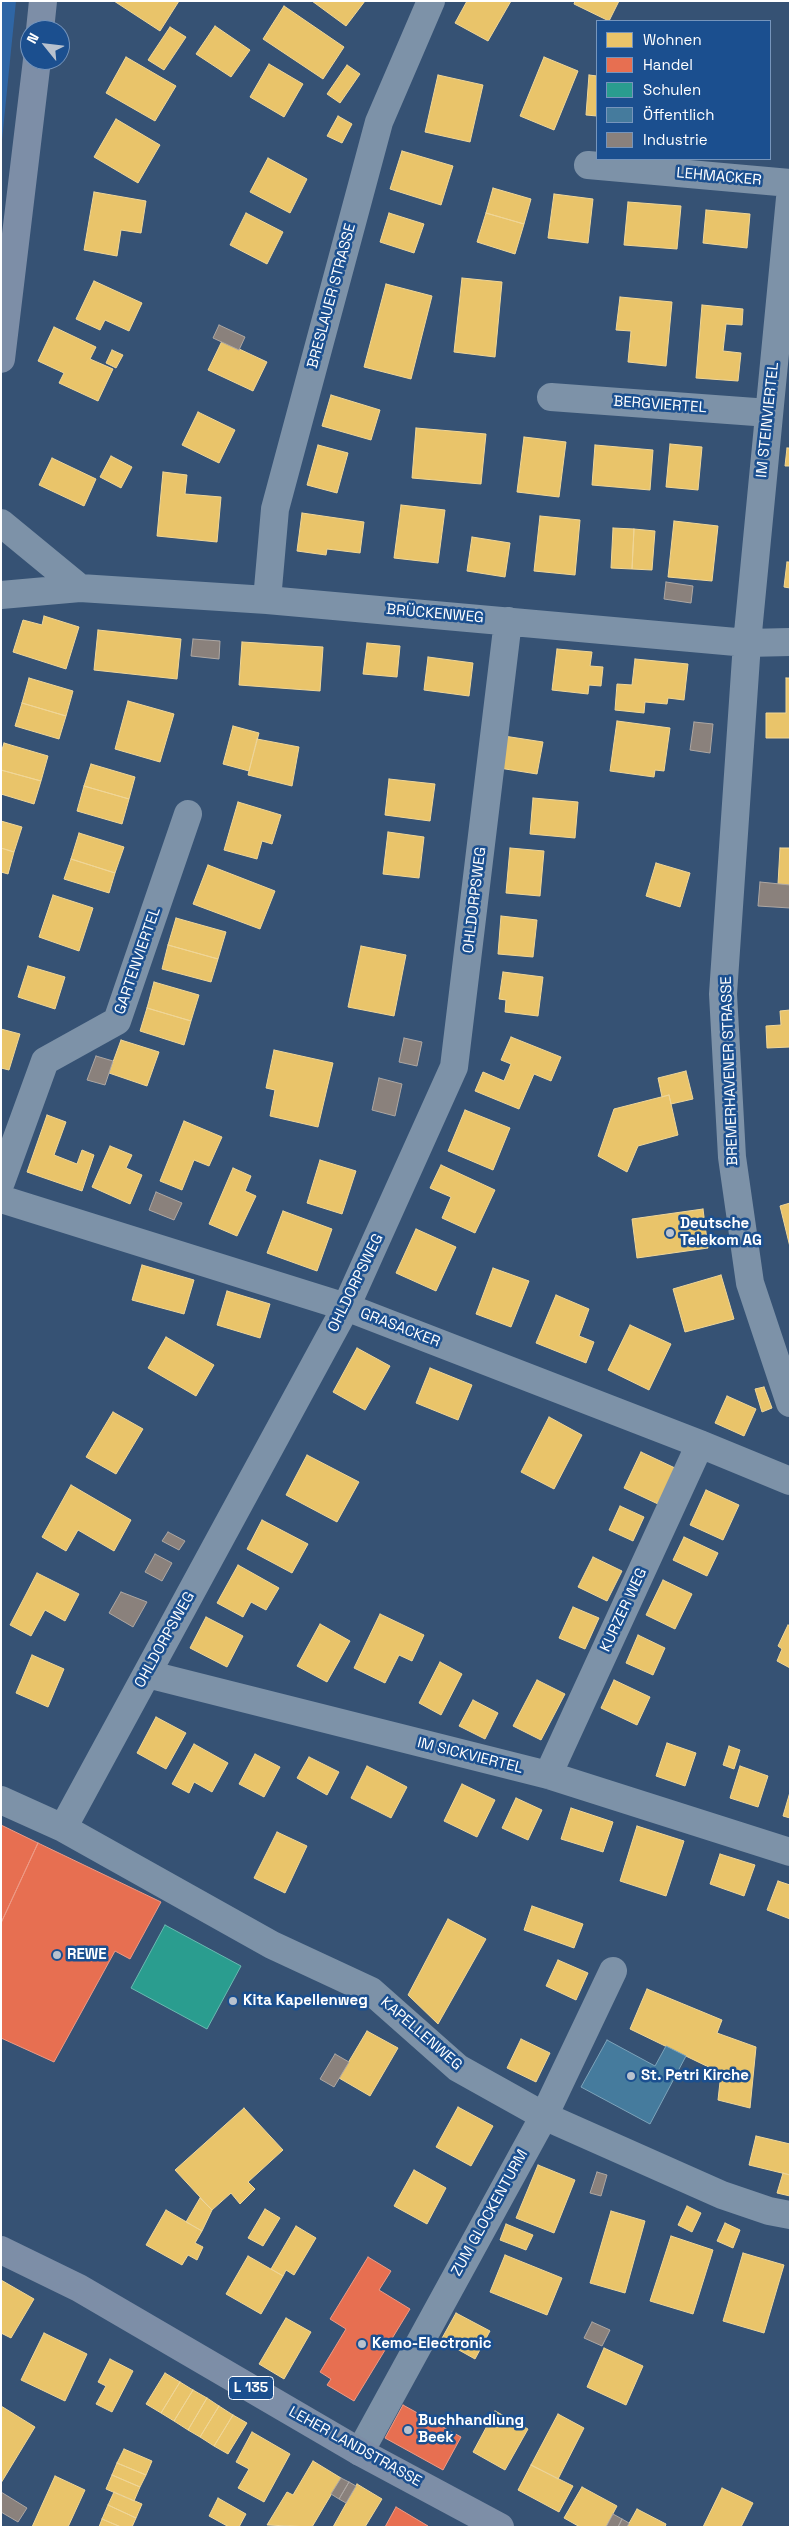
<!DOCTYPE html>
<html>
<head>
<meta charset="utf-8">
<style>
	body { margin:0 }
	#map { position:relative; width:791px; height:2528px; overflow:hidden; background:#365274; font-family:"Space Grotesk",sans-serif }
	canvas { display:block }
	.frame { position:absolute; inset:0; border:2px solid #fff; pointer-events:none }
	.legend { position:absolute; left:596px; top:20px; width:175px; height:140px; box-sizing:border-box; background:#1b4f8f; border:1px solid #7695bc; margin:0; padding:6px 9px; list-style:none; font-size:15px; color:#fff }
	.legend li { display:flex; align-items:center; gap:10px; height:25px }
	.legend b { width:25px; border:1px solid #7695bc }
	.north { position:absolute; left:20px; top:20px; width:50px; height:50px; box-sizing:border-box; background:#1b4f8f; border:1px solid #7695bc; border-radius:50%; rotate:299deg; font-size:14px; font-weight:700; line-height:20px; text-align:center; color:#fff }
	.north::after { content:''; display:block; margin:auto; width:18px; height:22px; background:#b9c2ce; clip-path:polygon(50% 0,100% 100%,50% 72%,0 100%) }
</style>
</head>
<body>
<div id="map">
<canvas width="791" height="2528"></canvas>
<div class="frame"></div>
<ul class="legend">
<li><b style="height:14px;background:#e9c46a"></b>Wohnen</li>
<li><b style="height:14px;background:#e76f51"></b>Handel</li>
<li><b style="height:14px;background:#2a9d8f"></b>Schulen</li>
<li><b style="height:14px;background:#457b9d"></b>Öffentlich</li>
<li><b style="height:14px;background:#8a817c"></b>Industrie</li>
</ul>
<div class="north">N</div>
</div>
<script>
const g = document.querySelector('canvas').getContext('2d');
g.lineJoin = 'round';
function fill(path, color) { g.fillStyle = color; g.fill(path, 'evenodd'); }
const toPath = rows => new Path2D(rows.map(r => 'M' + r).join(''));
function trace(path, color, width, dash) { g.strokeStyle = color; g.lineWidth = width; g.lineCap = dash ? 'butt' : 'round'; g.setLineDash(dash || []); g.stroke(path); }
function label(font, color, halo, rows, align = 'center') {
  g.font = font + ' "Space Grotesk",sans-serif'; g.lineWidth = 5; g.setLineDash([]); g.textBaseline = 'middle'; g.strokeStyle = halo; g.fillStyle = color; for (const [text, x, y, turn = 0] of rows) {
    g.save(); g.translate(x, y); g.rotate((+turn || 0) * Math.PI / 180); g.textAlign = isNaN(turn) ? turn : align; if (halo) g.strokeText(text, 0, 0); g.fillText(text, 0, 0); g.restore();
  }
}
fill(toPath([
	[1,1,16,1,1,150]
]), '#2f66a5');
const homes = toPath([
	[114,1,179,1,160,31,114,1],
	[312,1,365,1,346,26,312,1],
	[467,1,511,1,488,41,455,23,467,1],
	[575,1,619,1,609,21,574,4,575,1],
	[284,6,344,47,323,79,263,39,284,6],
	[215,26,250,50,231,77,196,54,215,26],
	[170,27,186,37,164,70,148,60,170,27],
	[126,57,176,86,155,121,106,93,126,57],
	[544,57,578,71,554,130,520,116,544,57],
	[269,64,303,84,284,117,250,97,269,64],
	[347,65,360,74,340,103,327,94,347,65],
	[438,75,483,85,470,142,425,132,438,75],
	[589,75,597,76,597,116,586,115,589,75],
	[338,116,352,124,342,143,327,136,338,116],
	[116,119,160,145,138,183,94,157,116,119],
	[402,151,453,166,441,205,390,189,402,151],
	[268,158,307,179,290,213,250,192,268,158],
	[493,188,531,199,524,224,486,213,493,188],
	[94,192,146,201,141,233,121,230,117,256,84,250,94,192],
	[554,194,593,199,588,243,548,238,554,194],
	[628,202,681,206,677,249,624,245,628,202],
	[706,210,750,214,747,248,703,243,706,210],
	[246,213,283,232,267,264,230,245,246,213],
	[389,213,424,224,414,253,380,242,389,213],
	[486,213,524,224,515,254,477,242,486,213],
	[462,278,502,282,495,357,454,352,462,278],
	[94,281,142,303,129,331,105,320,100,330,76,319,94,281],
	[386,284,432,296,411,379,364,367,386,284],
	[620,297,672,302,666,366,628,362,631,331,616,330,620,297],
	[702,305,743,309,742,325,726,324,723,351,741,353,738,381,696,378,702,305],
	[54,327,96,347,90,359,113,369,98,401,59,383,64,373,38,361,54,327],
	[222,341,267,362,253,391,208,370,222,341],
	[112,350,123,355,116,368,106,363,112,350],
	[331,395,380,410,371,440,322,426,331,395],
	[198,412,235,430,219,463,182,445,198,412],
	[416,428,486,434,481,484,412,478,416,428],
	[524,437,566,442,559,497,517,492,524,437],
	[670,444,702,447,698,490,666,487,670,444],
	[318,445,348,453,337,493,307,485,318,445],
	[595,445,653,450,650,490,592,485,595,445],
	[787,448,790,448,790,466,785,466,787,448],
	[111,456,132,467,121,488,100,477,111,456],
	[52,458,96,479,84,506,39,485,52,458],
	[163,472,187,475,185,494,221,497,217,542,157,536,163,472],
	[401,505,445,510,438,563,394,558,401,505],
	[302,513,364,522,360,553,327,549,326,555,297,551,302,513],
	[540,516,580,520,575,575,534,571,540,516],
	[674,521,718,526,712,581,668,577,674,521],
	[613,528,634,529,632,569,611,568,613,528],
	[634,529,655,531,652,570,632,569,634,529],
	[472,537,510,543,505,577,467,571,472,537],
	[787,562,790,562,790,588,784,587,787,562],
	[44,616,79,627,66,669,13,652,23,620,42,625,44,616],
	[98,630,181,639,177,679,94,670,98,630],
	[242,642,323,647,320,691,239,685,242,642],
	[367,643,400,646,397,677,363,674,367,643],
	[557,649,592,652,590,666,603,667,601,686,589,685,588,694,552,690,557,649],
	[428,657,473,663,469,696,424,690,428,657],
	[635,659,688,664,684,700,668,698,667,704,645,702,644,713,615,710,617,684,632,685,635,659],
	[29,678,73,691,66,716,22,703,29,678],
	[786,678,790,678,790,738,766,738,766,713,786,713,786,678],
	[128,701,174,714,160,762,115,749,128,701],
	[22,703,66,716,59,739,15,726,22,703],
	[617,721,670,728,664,771,655,770,654,777,610,771,617,721],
	[233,726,259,733,249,771,223,764,233,726],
	[504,736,543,742,537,774,499,768,504,736],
	[257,739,299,747,292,786,248,775,257,739],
	[4,743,48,756,41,781,1,770,1,753,4,743],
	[91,764,135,777,129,799,84,786,91,764],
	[1,770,41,781,34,804,1,794,1,770],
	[389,779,435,784,430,821,385,815,389,779],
	[84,786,129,799,122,824,77,811,84,786],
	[533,798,578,802,575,838,530,834,533,798],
	[238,802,281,815,272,844,262,841,257,859,224,850,238,802],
	[1,821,22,827,14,852,1,848,1,821],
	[388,832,424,837,419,878,383,874,388,832],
	[79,833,124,847,115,873,71,859,79,833],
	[1,848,14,852,8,874,1,872,1,848],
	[510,848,544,851,540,896,506,893,510,848],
	[780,848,790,848,790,885,778,884,780,848],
	[71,859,115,873,109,893,64,879,71,859],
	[656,863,690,873,680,907,646,896,656,863],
	[208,865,275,891,260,929,193,904,208,865],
	[53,895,93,908,79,951,39,937,53,895],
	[501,916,537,920,533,957,498,954,501,916],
	[176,918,226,932,218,959,168,945,176,918],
	[168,945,218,959,211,982,162,969,168,945],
	[361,946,406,955,394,1016,348,1007,361,946],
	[28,966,65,977,55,1009,18,997,28,966],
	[503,972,543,977,538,1016,505,1012,506,1000,499,999,503,972],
	[154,982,199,995,191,1021,147,1008,154,982],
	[147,1008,191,1021,184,1045,140,1031,147,1008],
	[790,1010,790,1047,767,1048,766,1026,781,1025,780,1011,790,1010],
	[1,1029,20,1034,9,1070,1,1068,1,1029],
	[511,1037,561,1057,551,1081,534,1074,519,1109,475,1091,483,1072,504,1081,511,1064,501,1060,511,1037],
	[121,1040,159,1052,147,1086,109,1073,121,1040],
	[274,1050,333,1063,318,1127,270,1116,275,1090,266,1088,274,1050],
	[686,1071,693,1099,671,1104,669,1095,662,1097,658,1078,686,1071],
	[669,1095,678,1135,638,1146,627,1172,598,1156,614,1109,669,1095],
	[465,1110,510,1128,493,1170,448,1151,465,1110],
	[47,1115,66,1122,54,1155,77,1164,82,1150,94,1155,82,1191,27,1172,47,1115],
	[184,1121,222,1137,209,1166,194,1160,182,1190,160,1181,184,1121],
	[110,1146,132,1155,126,1168,142,1175,130,1204,92,1187,110,1146],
	[320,1160,356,1171,342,1214,307,1203,320,1160],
	[441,1165,495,1190,475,1233,442,1218,451,1197,430,1188,441,1165],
	[233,1168,251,1176,245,1191,256,1196,237,1236,209,1224,233,1168],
	[790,1203,790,1247,780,1206,790,1203],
	[703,1209,708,1248,637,1258,632,1219,703,1209],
	[283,1211,332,1229,317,1271,267,1253,283,1211],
	[416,1229,456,1247,436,1291,396,1273,416,1229],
	[142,1265,194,1280,184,1314,132,1300,142,1265],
	[493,1268,529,1281,511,1327,476,1314,493,1268],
	[721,1275,734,1319,685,1332,673,1289,721,1275],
	[227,1291,270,1304,260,1338,217,1325,227,1291],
	[556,1295,589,1309,579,1336,594,1342,586,1363,536,1343,556,1295],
	[630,1325,671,1344,649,1390,608,1370,630,1325],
	[166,1337,214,1365,196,1396,148,1368,166,1337],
	[357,1348,390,1366,365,1410,333,1392,357,1348],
	[430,1368,472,1385,458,1420,416,1403,430,1368],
	[764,1387,772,1408,762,1412,755,1389,764,1387],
	[727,1396,756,1409,744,1436,715,1423,727,1396],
	[113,1412,143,1429,116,1474,86,1457,113,1412],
	[549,1417,582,1435,554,1489,521,1472,549,1417],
	[641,1452,675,1468,658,1504,624,1488,641,1452],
	[307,1455,359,1482,337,1522,286,1495,307,1455],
	[71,1485,131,1520,114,1551,78,1530,66,1551,42,1537,71,1485],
	[706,1490,739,1505,723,1540,690,1525,706,1490],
	[620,1506,644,1517,633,1541,609,1530,620,1506],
	[262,1520,308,1544,292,1573,247,1549,262,1520],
	[684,1537,718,1553,707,1576,673,1560,684,1537],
	[593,1557,622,1571,607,1601,578,1587,593,1557],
	[238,1565,279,1588,266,1610,251,1602,243,1617,217,1603,238,1565],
	[37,1573,79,1594,65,1621,45,1610,31,1636,10,1625,37,1573],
	[663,1580,692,1594,675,1629,646,1615,663,1580],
	[573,1607,599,1618,585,1649,559,1638,573,1607],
	[380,1614,424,1635,412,1661,399,1655,385,1683,354,1668,380,1614],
	[206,1617,243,1636,227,1667,190,1648,206,1617],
	[320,1624,350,1641,327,1682,297,1666,320,1624],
	[788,1625,790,1626,790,1668,777,1661,782,1649,778,1646,788,1625],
	[638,1635,665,1648,653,1675,626,1663,638,1635],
	[32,1655,64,1669,48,1707,16,1693,32,1655],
	[440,1662,462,1674,441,1715,419,1703,440,1662],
	[537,1680,565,1694,541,1740,513,1726,537,1680],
	[614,1680,650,1697,637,1725,601,1708,614,1680],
	[473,1700,498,1713,485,1739,459,1726,473,1700],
	[156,1717,186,1733,166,1769,137,1753,156,1717],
	[667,1743,696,1753,685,1786,656,1776,667,1743],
	[194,1744,228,1763,212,1792,194,1782,189,1793,172,1784,194,1744],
	[729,1746,740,1750,734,1769,723,1765,729,1746],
	[255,1754,280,1767,264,1797,239,1784,255,1754],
	[309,1757,339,1772,327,1795,297,1778,309,1757],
	[367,1766,407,1787,391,1818,351,1798,367,1766],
	[740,1766,768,1776,758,1807,730,1798,740,1766],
	[462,1784,495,1800,477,1837,444,1821,462,1784],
	[790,1792,790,1818,783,1816,790,1792],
	[516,1798,542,1810,528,1840,502,1828,516,1798],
	[571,1808,613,1822,603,1852,561,1839,571,1808],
	[637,1826,684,1841,666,1896,620,1881,637,1826],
	[277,1832,307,1846,285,1893,254,1878,277,1832],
	[720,1854,755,1865,744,1896,710,1884,720,1854],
	[778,1881,790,1885,790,1919,767,1910,778,1881],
	[532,1906,583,1924,574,1948,524,1930,532,1906],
	[448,1919,486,1939,438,2024,408,1995,448,1919],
	[558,1960,588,1973,576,2000,546,1986,558,1960],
	[647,1989,722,2020,717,2033,756,2047,750,2108,718,2100,721,2073,630,2029,647,1989],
	[367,2031,398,2048,370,2096,339,2078,367,2031],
	[521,2039,550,2053,536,2082,507,2068,521,2039],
	[458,2107,493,2126,471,2166,436,2147,458,2107],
	[244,2108,283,2150,248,2182,255,2189,240,2204,231,2193,212,2210,175,2170,244,2108],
	[756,2136,790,2144,790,2175,749,2165,756,2136],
	[538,2165,575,2180,554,2233,516,2218,538,2165],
	[414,2170,446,2188,427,2224,394,2206,414,2170],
	[783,2173,790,2175,790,2196,777,2193,783,2173],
	[200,2198,212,2210,202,2231,186,2222,200,2198],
	[687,2206,701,2213,692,2232,678,2225,687,2206],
	[265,2209,280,2218,263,2246,248,2238,265,2209],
	[166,2210,202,2231,195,2243,203,2247,197,2260,188,2255,182,2265,146,2245,166,2210],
	[611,2211,645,2221,625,2293,590,2283,611,2211],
	[725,2223,740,2230,733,2248,717,2241,725,2223],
	[506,2224,533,2235,526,2250,500,2240,506,2224],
	[296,2226,316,2238,294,2275,286,2270,283,2276,271,2269,296,2226],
	[671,2236,713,2250,693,2314,650,2301,671,2236],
	[743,2253,784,2265,764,2333,723,2321,743,2253],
	[505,2255,562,2278,547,2315,490,2292,505,2255],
	[248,2256,283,2276,261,2314,226,2294,248,2256],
	[1,2280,34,2299,11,2338,1,2333,1,2280],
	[456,2313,490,2331,475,2359,441,2340,456,2313],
	[286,2318,311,2332,284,2379,259,2364,286,2318],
	[44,2333,87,2354,65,2401,21,2380,44,2333],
	[604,2348,643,2366,626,2405,587,2387,604,2348],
	[110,2359,133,2371,112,2412,96,2404,106,2386,98,2382,110,2359],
	[165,2373,180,2382,161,2413,146,2404,165,2373],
	[180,2382,193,2390,174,2421,161,2413,180,2382],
	[193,2390,207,2398,188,2430,174,2421,193,2390],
	[207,2398,219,2406,200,2437,188,2430,207,2398],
	[1,2406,35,2427,1,2483,1,2406],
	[219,2406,233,2415,214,2446,200,2437,219,2406],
	[495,2411,528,2429,505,2470,473,2452,495,2411],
	[558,2414,584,2428,558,2479,531,2465,558,2414],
	[233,2415,247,2423,228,2454,214,2446,233,2415],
	[252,2432,290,2454,264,2502,238,2488,249,2469,236,2462,252,2432],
	[124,2449,152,2461,146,2475,117,2463,124,2449],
	[313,2461,341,2478,312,2527,267,2525,287,2492,293,2495,313,2461],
	[117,2463,146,2475,140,2487,112,2475,117,2463],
	[531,2465,573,2486,559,2512,518,2490,531,2465],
	[112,2475,140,2487,134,2501,106,2489,112,2475],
	[55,2476,85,2490,68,2527,32,2527,55,2476],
	[357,2484,382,2499,365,2527,333,2527,357,2484],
	[582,2487,617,2506,606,2527,580,2527,564,2518,582,2487],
	[722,2488,753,2503,741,2527,703,2527,722,2488],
	[114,2492,142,2504,136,2518,108,2505,114,2492],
	[218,2498,246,2514,239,2527,229,2527,209,2516,218,2498],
	[108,2505,136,2518,132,2527,121,2527,102,2519,108,2505],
	[637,2509,666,2524,665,2527,627,2527,637,2509],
	[102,2519,121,2527,99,2527,102,2519]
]);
fill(homes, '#e9c46a');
trace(homes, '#f0d697', 1);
const shops = toPath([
	[1,1825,38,1843,1,1923,1,1825],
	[38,1843,161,1902,130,1959,115,1951,54,2062,1,2038,1,1923,38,1843],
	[368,2257,391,2271,379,2290,410,2309,354,2401,327,2385,331,2379,320,2372,346,2329,330,2319,368,2257],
	[403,2405,461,2437,443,2470,385,2438,403,2405],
	[396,2507,428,2526,428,2527,385,2527,396,2507]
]);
fill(shops, '#e76f51');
trace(shops, '#ee9a85', 1);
const schools = toPath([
	[165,1925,241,1966,207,2029,131,1988,165,1925]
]);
fill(schools, '#2a9d8f');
trace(schools, '#6abab1', 1);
const public = toPath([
	[607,2040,655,2066,666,2046,686,2056,650,2124,581,2087,607,2040]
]);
fill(public, '#457b9d');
trace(public, '#7da3ba', 1);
const industry = toPath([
	[219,325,245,337,239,350,213,338,219,325],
	[666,582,693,586,691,603,664,599,666,582],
	[193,639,220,641,219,659,191,656,193,639],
	[694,722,713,724,710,753,690,750,694,722],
	[760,882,790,885,790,908,758,906,760,882],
	[404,1038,422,1042,417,1066,399,1062,404,1038],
	[96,1056,113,1061,105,1085,87,1080,96,1056],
	[379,1078,402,1084,395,1116,372,1110,379,1078],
	[156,1192,182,1203,174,1220,149,1210,156,1192],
	[168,1532,185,1541,179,1550,162,1541,168,1532],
	[155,1554,172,1563,162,1581,145,1572,155,1554],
	[121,1592,147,1602,133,1627,109,1613,121,1592],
	[335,2054,349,2062,334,2087,320,2079,335,2054],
	[597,2172,607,2175,601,2196,590,2193,597,2172],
	[592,2322,610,2330,602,2346,584,2338,592,2322],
	[341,2478,349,2482,339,2499,331,2494,341,2478],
	[349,2482,356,2486,346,2503,339,2499,349,2482],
	[1,2492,27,2508,18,2522,1,2512,1,2492],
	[613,2514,622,2519,618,2527,606,2527,613,2514],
	[622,2519,629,2523,627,2527,618,2527,622,2519]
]);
fill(industry, '#8a817c');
trace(industry, '#ada7a3', 1);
trace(toPath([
	[588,165,790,183],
	[790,198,747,643,723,994,732,1157,750,1283,790,1403],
	[551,397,769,413],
	[1,523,80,588],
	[1,595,80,588,267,600,747,643,790,642],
	[267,600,275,509,379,122,431,1],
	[1,1182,45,1061,117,1021,188,814],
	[1,1199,346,1307,700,1444,790,1481],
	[147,1674,548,1775,790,1852],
	[548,1775,700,1444],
	[1,1800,63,1828,272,1945,371,1991,458,2068,544,2116,722,2195,769,2211,790,2215],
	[63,1828,346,1307,454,1067,508,621],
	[360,2452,544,2116,613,1971]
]), '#7d92a8', 28);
trace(toPath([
	[40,30,43,1],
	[1,359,37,60],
	[1,2250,79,2288,360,2452,500,2527]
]), '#7d8ea7', 28);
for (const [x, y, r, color] of [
	[670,1233,5,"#b9c2ce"],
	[57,1955,5,"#b9c2ce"],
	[233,2001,5,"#b9c2ce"],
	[631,2076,5,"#b9c2ce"],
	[362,2344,5,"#b9c2ce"],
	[408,2430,5,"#b9c2ce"]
]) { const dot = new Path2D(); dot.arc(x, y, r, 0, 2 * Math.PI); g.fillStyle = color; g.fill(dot); trace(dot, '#1b4f8f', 2); }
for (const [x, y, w] of [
	[251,2388,45]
]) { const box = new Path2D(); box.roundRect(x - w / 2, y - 11.5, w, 23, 4); g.fillStyle = '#1b4f8f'; g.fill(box); trace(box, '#fff', 1); }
label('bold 14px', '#fff', null, [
	["L 135",251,2388]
]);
label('15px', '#fff', '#1b4f8f', [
	["LEHMACKER",719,177,5],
	["BRESLAUER STRASSE",332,296,-75],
	["BERGVIERTEL",660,405,4],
	["IM STEINVIERTEL",768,420,-84],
	["BRÜCKENWEG",435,614,5],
	["OHLDORPSWEG",475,900,-83],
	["GARTENVIERTEL",138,961,-71],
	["BREMERHAVENER STRASSE",730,1071,-92],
	["OHLDORPSWEG",356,1283,-64],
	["GRASACKER",400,1328,21],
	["KURZER WEG",624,1610,-65],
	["OHLDORPSWEG",165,1640,-61],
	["IM SICKVIERTEL",470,1756,14],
	["KAPELLENWEG",421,2034,41],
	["ZUM GLOCKENTURM",490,2213,-61],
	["LEHER LANDSTRASSE",355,2447,29]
]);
label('bold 15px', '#fff', '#1b4f8f', [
	["Deutsche",680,1224],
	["Telekom AG",680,1241],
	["REWE",67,1955],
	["Kita Kapellenweg",243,2001],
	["St. Petri Kirche",641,2076],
	["Kemo-Electronic",372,2344],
	["Buchhandlung",418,2421],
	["Beek",418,2438]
], 'left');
</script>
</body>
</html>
